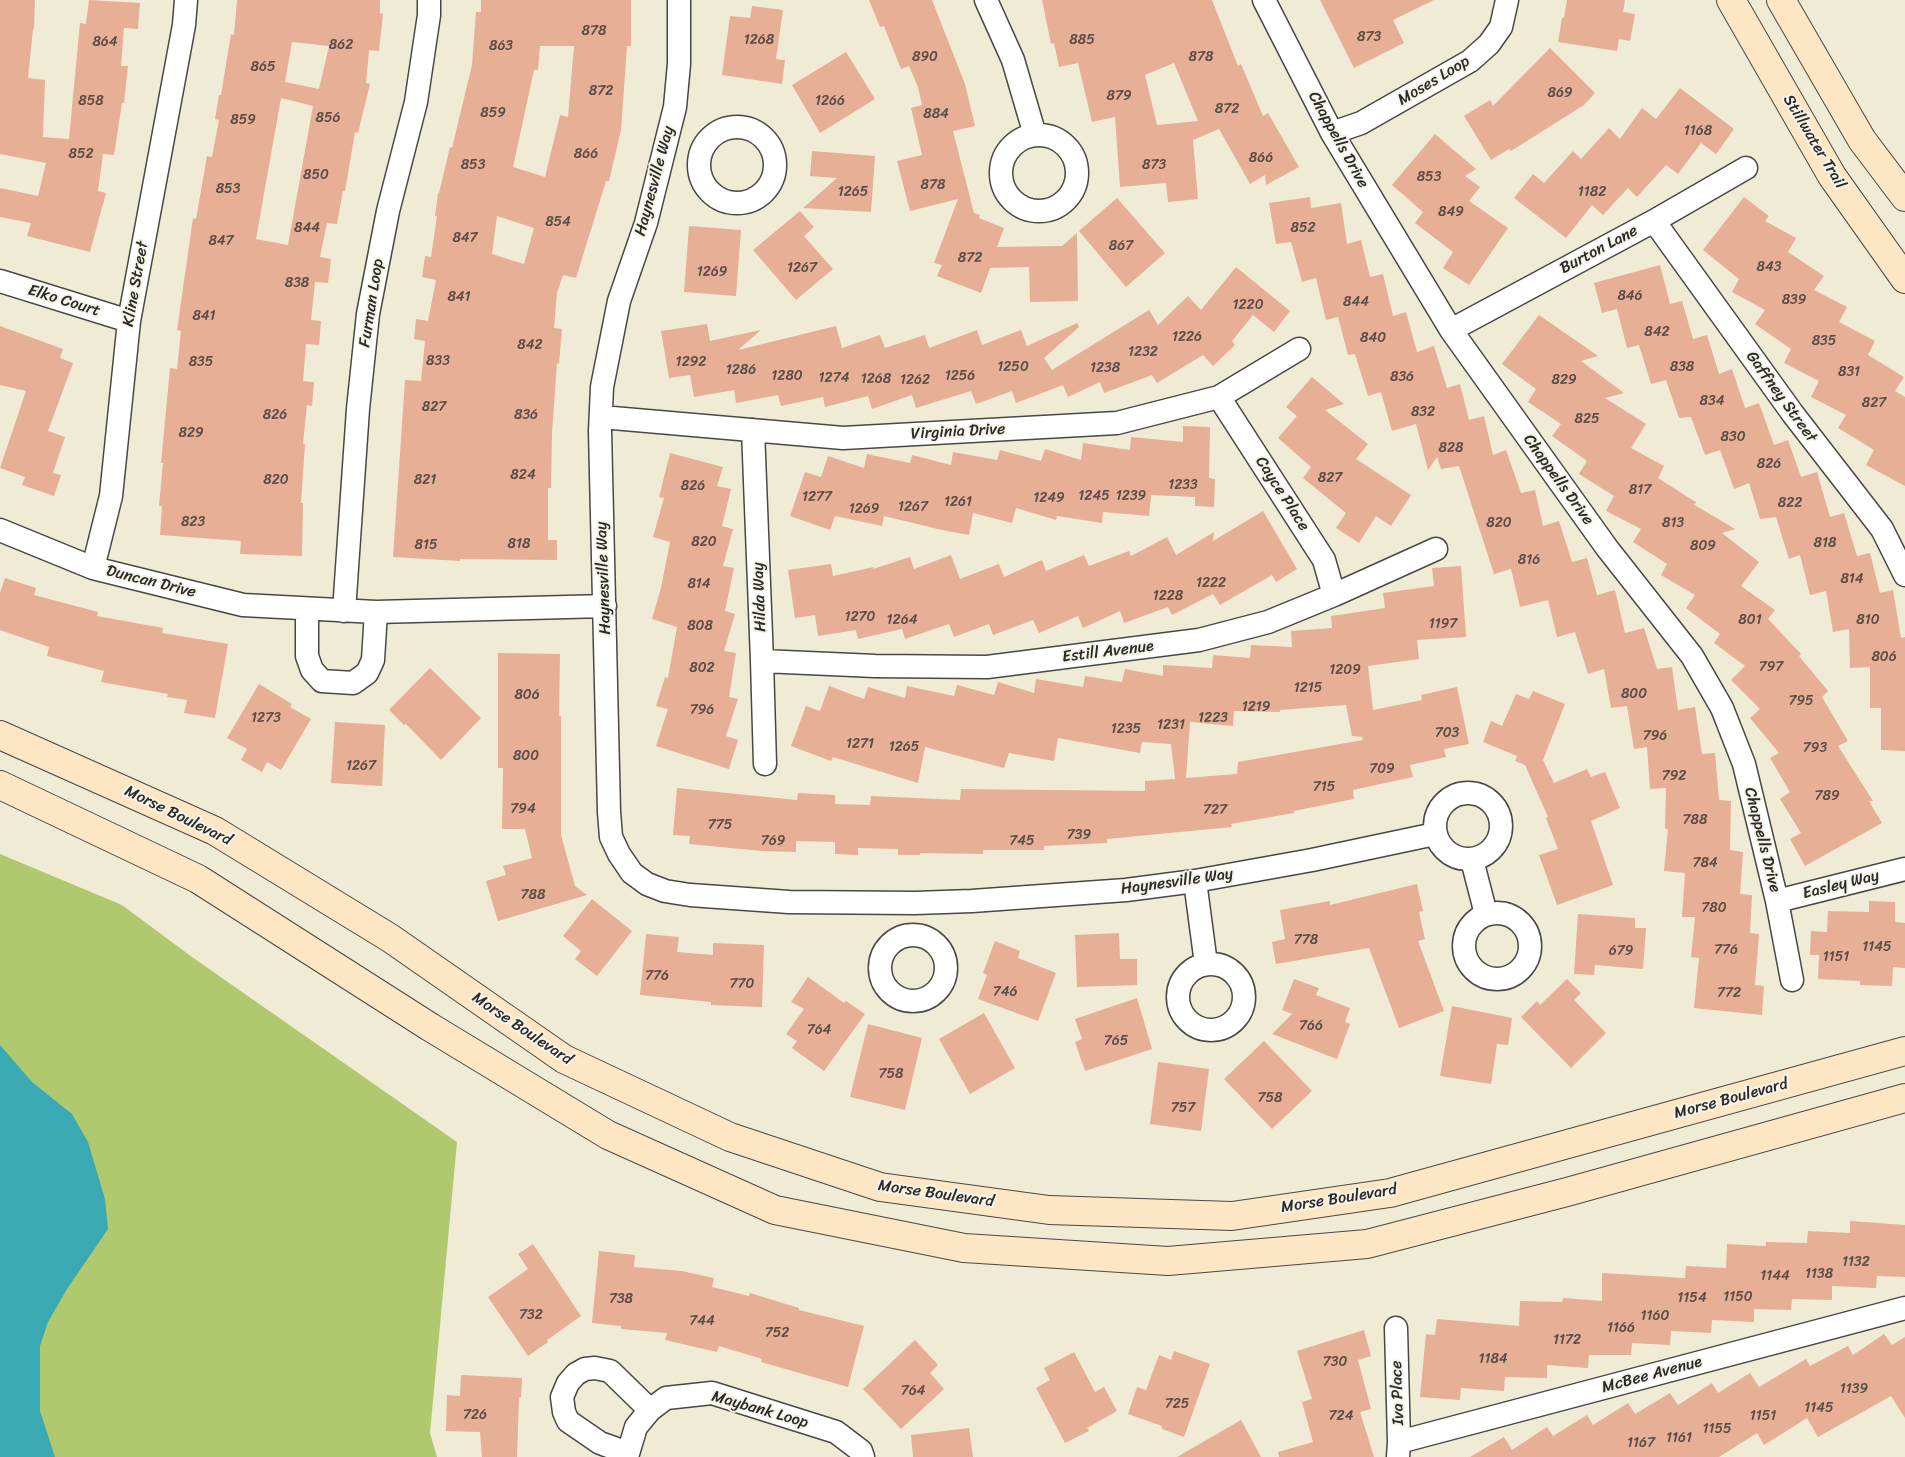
<!DOCTYPE html>
<html>
<head>
<meta charset="utf-8">
<style>
	body { margin:0 }
	canvas { display:block; background:#f0ebd5 }
</style>
</head>
<body>
<canvas width="1905" height="1457"></canvas>
<script>
const g = document.querySelector('canvas').getContext('2d');
g.lineJoin = 'round';
function fill(path, color) { g.fillStyle = color; g.fill(path, 'evenodd'); }
const toPath = rows => new Path2D(rows.map(r => 'M' + r).join(''));
function trace(path, color, width, dash) { g.strokeStyle = color; g.lineWidth = width; g.lineCap = dash ? 'butt' : 'round'; g.setLineDash(dash || []); g.stroke(path); }
function label(font, color, halo, rows, align = 'center') {
  g.font = font + ' Sriracha,sans-serif'; g.lineWidth = 4; g.setLineDash([]); g.textBaseline = 'middle'; g.strokeStyle = halo; g.fillStyle = color; for (const [text, x, y, turn = 0] of rows) {
    g.save(); g.translate(x, y); g.rotate((+turn || 0) * Math.PI / 180); g.textAlign = isNaN(turn) ? turn : align; if (halo) g.strokeText(text, 0, 0); g.fillText(text, 0, 0); g.restore();
  }
}
fill(toPath([
	[0,854,122,905,192,957,457,1142,430,1433,437,1457,0,1457]
]), '#b0c96e');
fill(toPath([
	[0,1045,32,1082,72,1114,88,1142,105,1199,108,1229,67,1289,48,1322,40,1346,40,1411,55,1457,0,1457]
]), '#39aab4');
fill(toPath([
	[0,0,35,0,34,29,33,29,28,78,45,80,43,137,69,139,80,23,86,24,89,0,140,3,138,29,124,28,121,66,128,66,124,103,122,103,114,155,103,154,98,191,106,193,90,252,27,236,31,223,0,217,0,188,38,196,46,163,0,154],
	[237,0,380,0,380,13,383,14,379,51,369,50,366,83,370,84,358,133,355,132,345,191,343,191,337,224,327,223,320,257,331,259,328,283,315,282,311,320,321,321,319,345,306,344,303,381,314,382,312,406,307,405,303,444,305,444,301,503,303,503,302,556,240,554,241,541,160,535,162,506,159,506,163,463,161,463,170,368,177,369,181,331,177,330,193,218,196,219,207,156,212,157,219,120,215,119,219,95,221,95,231,34,234,35],
	[292,42,329,46,319,89,285,82],
	[281,98,313,106,288,245,256,239],
	[481,0,631,0,631,46,627,46,621,130,609,181,606,181,576,278,563,275,557,293,554,328,562,329,559,364,557,363,552,433,551,488,548,488,548,540,557,540,557,560,460,559,460,561,393,557,405,380,421,381,425,341,414,339,416,319,428,321,436,280,422,277,425,256,431,257,437,216,435,216,438,193,439,193,450,147,452,148,472,65,476,12,481,12],
	[540,46,574,46,568,117,560,115,545,177,513,167,534,70,538,70],
	[497,216,534,228,524,264,492,254],
	[869,0,932,0,965,84,975,126,953,131,974,213,980,215,979,218,1004,228,997,247,1062,246,1077,233,1078,301,1030,302,1029,267,990,268,981,293,937,276,942,265,934,263,958,199,910,211,897,161,922,155,911,108,922,105,918,87,909,66,901,69,884,26,880,27],
	[1042,0,1212,0,1238,66,1241,64,1263,116,1268,113,1299,167,1266,185,1265,175,1250,184,1219,129,1193,140,1198,199,1168,202,1166,183,1120,187,1115,117,1092,122,1078,63,1059,67,1054,43,1051,44],
	[1174,63,1198,121,1157,125,1145,75],
	[1320,0,1434,0,1393,20,1404,43,1354,68],
	[1567,0,1625,0,1623,12,1635,14,1630,41,1619,39,1617,51,1558,42,1562,18,1564,18],
	[752,6,783,10,776,59,785,60,782,84,722,75,730,16,750,18],
	[1550,48,1595,93,1584,105,1511,151,1509,149,1491,160,1464,116,1490,100,1493,106],
	[846,52,875,99,820,133,792,85],
	[1680,88,1734,129,1716,154,1701,143,1678,174,1666,165,1637,197,1628,188,1603,215,1592,205,1566,238,1514,198,1533,174,1544,183,1573,151,1581,159,1609,128,1620,139,1642,108,1656,119],
	[1435,134,1476,169,1465,176,1480,187,1469,201,1508,228,1469,285,1443,268,1453,252,1415,223,1423,212,1392,185],
	[812,151,875,156,871,212,803,208,837,178,810,176],
	[1310,197,1311,208,1341,203,1347,244,1361,240,1370,277,1383,274,1393,316,1406,312,1417,352,1434,346,1447,388,1460,384,1469,420,1484,416,1493,455,1506,450,1521,493,1535,490,1543,526,1559,521,1572,562,1587,558,1597,595,1615,590,1625,633,1644,628,1657,669,1672,667,1678,710,1695,707,1702,754,1715,753,1719,800,1731,801,1730,850,1743,852,1740,894,1752,895,1750,933,1759,934,1755,985,1764,986,1762,1015,1694,1008,1699,958,1691,957,1695,917,1682,917,1685,873,1664,871,1668,829,1665,829,1666,788,1650,789,1647,747,1634,749,1627,706,1611,708,1604,669,1588,674,1575,632,1557,637,1548,600,1520,607,1511,569,1494,574,1459,466,1441,469,1437,457,1428,470,1416,424,1392,431,1381,392,1368,396,1355,354,1348,355,1338,317,1326,320,1316,278,1302,282,1291,242,1276,244,1269,203],
	[1744,197,1769,216,1765,221,1796,238,1788,252,1824,276,1814,290,1847,307,1839,322,1875,341,1868,355,1904,377,1895,391,1905,397,1905,486,1866,465,1874,450,1838,428,1846,415,1811,397,1819,381,1784,363,1791,349,1755,324,1765,310,1732,292,1739,279,1703,250],
	[1117,198,1165,253,1126,287,1079,231],
	[800,211,814,227,804,236,833,269,796,300,753,250],
	[689,226,741,230,736,296,684,292],
	[1660,265,1670,304,1682,301,1693,339,1707,335,1719,374,1732,369,1745,408,1759,403,1774,445,1788,440,1801,477,1817,472,1830,517,1844,513,1857,556,1870,553,1880,593,1893,590,1901,638,1905,637,1905,751,1881,750,1881,708,1870,708,1870,667,1850,668,1849,629,1833,632,1826,591,1810,595,1800,555,1789,559,1776,517,1760,519,1749,483,1734,489,1720,450,1705,455,1691,417,1679,418,1666,380,1651,384,1639,345,1627,348,1617,309,1602,313,1594,283],
	[1236,267,1290,311,1274,332,1253,315,1232,341,1235,345,1213,366,1203,355,1157,383,1152,375,1104,393,1100,382,1068,397,1063,385,1016,403,1012,391,976,404,971,391,916,408,912,395,872,409,868,396,825,407,823,397,781,406,778,395,736,403,734,390,694,397,690,375,669,378,661,331,707,324,710,341,761,330,738,350,836,326,842,348,880,335,885,348,925,335,929,348,977,330,982,345,1021,330,1027,346,1077,323,1079,327,1044,358,1052,370,1149,310,1158,325,1188,296,1201,310],
	[1539,315,1598,356,1581,361,1624,393,1605,398,1646,424,1631,448,1664,466,1658,478,1697,503,1693,504,1735,529,1722,533,1759,562,1741,586,1775,610,1768,619,1801,654,1799,656,1828,691,1822,697,1848,741,1838,746,1873,801,1869,801,1882,823,1805,866,1790,839,1801,833,1780,799,1790,792,1770,758,1779,753,1750,718,1760,709,1731,680,1745,666,1714,643,1720,634,1686,608,1695,595,1661,575,1667,564,1633,542,1641,529,1606,511,1614,496,1579,474,1587,461,1552,436,1561,424,1528,402,1536,389,1502,364],
	[0,326,63,349,60,358,73,363,48,431,65,437,53,473,61,475,54,496,22,485,25,477,0,468,26,391,0,385],
	[1312,377,1344,404,1325,410,1368,444,1356,459,1411,495,1391,526,1376,516,1359,543,1336,528,1346,513,1303,478,1311,467,1278,438,1297,416,1286,407],
	[1183,426,1210,427,1209,478,1215,479,1214,507,1195,506,1195,497,1151,495,1149,516,1103,512,1102,523,1057,516,1056,520,1016,508,1012,523,973,513,969,535,942,530,884,516,882,526,835,516,830,530,790,516,805,472,821,477,828,456,864,468,867,454,910,463,912,455,951,465,953,452,997,460,1000,450,1041,461,1045,449,1081,460,1083,443,1130,450,1131,437,1183,442],
	[670,453,723,467,717,486,731,489,722,526,733,529,723,566,734,568,725,611,735,614,724,651,736,653,729,697,738,699,726,736,738,740,729,769,656,746,668,709,656,706,665,677,668,678,677,627,652,619,661,588,670,542,653,537,664,498,659,497],
	[1263,511,1297,569,1276,582,1272,575,1220,605,1213,594,1172,615,1168,607,1124,623,1120,611,1083,628,1078,616,1039,633,1033,620,993,635,989,624,954,637,949,624,905,639,902,629,858,639,856,630,818,636,815,615,795,618,788,570,831,564,833,576,874,567,873,569,910,557,914,569,951,555,960,579,999,564,1004,577,1042,560,1046,571,1084,555,1089,566,1129,551,1131,556,1167,537,1176,555,1214,532,1213,541],
	[1461,566,1466,637,1417,640,1419,659,1368,666,1373,710,1422,700,1421,695,1457,687,1469,744,1444,749,1446,757,1410,765,1413,777,1353,790,1354,799,1294,811,1294,813,1231,824,1232,827,1107,839,1107,843,1044,846,1044,850,983,850,983,854,920,853,920,855,898,855,898,849,858,848,858,855,835,854,835,842,796,841,796,852,762,851,689,844,690,836,673,835,677,788,797,800,798,793,835,795,835,804,870,805,871,796,960,800,961,789,1145,791,1145,781,1175,779,1171,744,1142,742,1140,753,1058,738,1054,761,1009,753,1004,768,925,747,918,783,833,757,831,761,791,746,806,706,820,711,829,686,864,699,868,687,905,698,907,686,954,696,957,685,994,695,998,682,1034,693,1036,679,1083,687,1085,676,1122,682,1125,669,1163,676,1163,665,1212,668,1213,655,1250,658,1251,645,1292,647,1291,631,1332,628,1331,616,1385,608,1383,593,1434,586,1432,568],
	[1346,705,1352,736,1362,737,1363,740,1238,762,1237,774,1186,778,1190,722,1233,726,1234,711,1280,712,1280,710],
	[5,578,36,588,34,595,98,612,97,616,163,628,162,633,228,644,215,718,184,713,187,700,167,697,168,694,101,682,104,671,47,656,49,647,0,630,0,593],
	[498,653,560,654,559,716,561,716,561,835,575,886,587,895,498,921,486,881,506,875,503,866,532,858,525,829,502,829,503,768,498,768],
	[430,668,481,718,441,760,406,724,404,725,389,710],
	[259,684,292,704,290,707,311,719,281,770,267,762,262,772,241,760,247,749,227,738],
	[1533,691,1565,704,1543,760,1554,783,1587,769,1591,777,1605,772,1620,808,1591,821,1613,885,1557,905,1539,855,1558,849,1546,818,1548,817,1525,765,1515,761,1517,756,1483,742,1491,721,1502,726,1516,694,1529,699],
	[335,722,385,725,382,786,331,783],
	[1417,884,1423,911,1419,912,1425,939,1418,941,1444,1011,1399,1028,1369,948,1276,964,1272,942,1285,939,1280,910,1330,901,1330,905],
	[592,899,632,931,597,976,575,959,581,951,563,936],
	[1869,901,1895,902,1895,922,1905,923,1905,968,1893,967,1892,986,1860,985,1860,981,1818,979,1819,955,1810,955,1811,931,1827,932,1828,911,1869,912],
	[1578,914,1635,918,1635,928,1646,928,1643,969,1595,965,1594,975,1574,974],
	[1119,933,1120,959,1137,959,1137,985,1077,987,1075,935],
	[646,934,679,937,677,952,713,955,713,943,764,945,762,1007,711,1005,711,1002,640,995],
	[995,941,1020,951,1018,958,1056,973,1038,1021,978,999,987,975,983,973],
	[808,977,844,1003,846,1001,865,1014,824,1071,792,1048,797,1041,786,1034,804,1009,791,1002],
	[1294,979,1319,988,1316,995,1350,1008,1345,1022,1350,1024,1337,1059,1272,1034,1292,1014,1282,1010],
	[1567,979,1581,993,1574,1000,1606,1033,1571,1068,1521,1017,1537,1001,1540,1005],
	[1137,998,1152,1049,1085,1071,1075,1042,1082,1039,1075,1019],
	[1452,1006,1512,1018,1508,1045,1497,1044,1491,1084,1440,1076],
	[984,1013,1015,1068,970,1094,939,1039],
	[868,1024,922,1038,905,1110,850,1097],
	[1264,1041,1312,1091,1272,1129,1224,1079],
	[1158,1062,1209,1069,1201,1131,1150,1124],
	[1850,1221,1905,1225,1905,1277,1877,1276,1876,1288,1832,1286,1832,1300,1792,1299,1791,1310,1754,1309,1754,1322,1712,1320,1711,1333,1671,1331,1670,1345,1632,1343,1631,1355,1589,1355,1588,1368,1547,1365,1547,1378,1505,1377,1504,1391,1461,1388,1460,1400,1420,1397,1426,1334,1435,1335,1437,1319,1519,1326,1520,1301,1562,1302,1563,1298,1602,1301,1602,1273,1685,1278,1686,1266,1726,1268,1727,1244,1766,1246,1766,1242,1807,1243,1808,1231,1850,1233],
	[533,1244,581,1316,547,1340,548,1342,528,1356,488,1297,528,1269,518,1254],
	[599,1251,635,1255,634,1267,682,1271,714,1278,712,1287,749,1296,750,1293,799,1308,799,1310,864,1326,848,1387,761,1362,762,1359,719,1346,717,1352,665,1340,667,1333,621,1329,621,1326,592,1323],
	[1364,1330,1371,1356,1358,1360,1371,1409,1360,1412,1374,1457,1279,1457,1278,1452,1313,1442,1302,1402,1312,1399,1297,1351],
	[1884,1334,1892,1345,1905,1337,1905,1418,1891,1396,1818,1437,1807,1418,1764,1445,1757,1433,1719,1457,1470,1457,1504,1437,1512,1450,1547,1427,1553,1436,1587,1415,1593,1425,1628,1403,1635,1414,1670,1393,1678,1405,1712,1383,1718,1393,1750,1373,1759,1387,1806,1359,1810,1366,1848,1346,1853,1355],
	[915,1340,938,1365,930,1373,944,1389,901,1429,863,1389],
	[1174,1351,1210,1364,1184,1437,1162,1429,1162,1426,1128,1414,1137,1387,1146,1390,1159,1355,1171,1360],
	[1074,1352,1095,1392,1104,1387,1117,1411,1087,1428,1089,1431,1065,1443,1036,1388,1050,1380,1044,1368],
	[461,1375,522,1378,521,1397,519,1397,517,1457,482,1457,480,1432,446,1431,447,1395,460,1396],
	[1241,1420,1261,1457,1177,1457],
	[969,1428,973,1457,913,1457,911,1435]
]), '#e7af95');
const minor = toPath([
	[679,0,679,64,675,107,646,223,619,301,602,387,600,431,609,812,611,837,619,854,632,873,647,884,665,891,690,895,789,902,915,903,972,901,1126,890,1195,881,1312,860,1435,834],
	[986,0,1013,60,1035,135],
	[1264,0,1332,133,1451,330,1607,548,1692,656,1722,708,1744,764,1777,901,1792,980],
	'699 165a38 38 0 1 1 76 0a38 38 0 1 1-76 0Z',
	[1332,133,1361,123,1470,61,1489,44,1501,27,1507,0],
	'1001 173a38 38 0 1 1 76 0a38 38 0 1 1-76 0Z',
	[1654,221,1793,414,1882,529,1905,575],
	[0,281,129,321],
	[1451,330,1654,221,1746,168],
	[1219,397,1324,560,1334,595],
	[601,417,843,438,1117,423,1219,397,1299,349],
	[753,430,762,661,765,764],
	[0,530,93,568,243,605,376,612,605,606],
	[93,568,111,496,129,321,184,25,186,0],
	[307,610,307,656,312,670,322,681,353,683,367,673,373,660,376,612],
	[344,611,358,409,368,314,388,211,416,102,429,15,429,0],
	[762,661,875,666,987,667,1199,640,1268,622,1334,595,1436,549],
	'1435 826a33 33 0 1 1 66 0a33 33 0 1 1-66 0Z',
	[1472,860,1486,914],
	[1195,881,1206,964],
	[1777,901,1905,869],
	'1464 946a33 33 0 1 1 66 0a33 33 0 1 1-66 0Z',
	'880 968a33 33 0 1 1 66 0a33 33 0 1 1-66 0Z',
	'1178 997a33 33 0 1 1 66 0a33 33 0 1 1-66 0Z',
	[1396,1328,1399,1442,1398,1457],
	[1399,1442,1905,1308],
	[628,1453,600,1443,568,1421,564,1412,562,1397,568,1383,576,1374,585,1369,595,1368,610,1371,650,1410],
	[627,1457,636,1427,650,1410,666,1398,712,1393,836,1432,861,1451,863,1457]
]);
const secondary = toPath([
	[1731,0,1832,176,1905,279],
	[1781,0,1862,140,1905,197],
	[0,735,215,831,390,938,564,1059,730,1137,880,1187,1049,1210,1232,1216,1390,1193,1905,1051],
	[0,785,198,879,430,1027,608,1135,775,1210,964,1248,1168,1261,1367,1244,1567,1192,1905,1098]
]);
trace(minor, '#494844', 25);
trace(secondary, '#494844', 30);
trace(minor, '#fff', 22);
trace(secondary, '#fce6c4', 28);
label('14px', '#5a4c46', null, [
	["878",594,31],
	["873",1369,37],
	["1268",759,40],
	["885",1082,40],
	["864",105,42],
	["862",341,45],
	["863",501,46],
	["890",925,57],
	["878",1201,57],
	["865",263,67],
	["872",601,91],
	["869",1560,93],
	["879",1119,96],
	["858",91,101],
	["1266",830,101],
	["872",1227,109],
	["859",493,113],
	["884",936,114],
	["856",328,118],
	["859",243,120],
	["1168",1698,131],
	["852",81,154],
	["866",586,154],
	["866",1261,158],
	["853",473,165],
	["873",1154,165],
	["850",316,175],
	["853",1429,177],
	["878",933,185],
	["853",228,189],
	["1265",853,192],
	["1182",1592,192],
	["849",1451,212],
	["854",558,222],
	["844",307,228],
	["852",1303,228],
	["847",465,238],
	["847",221,241],
	["867",1121,246],
	["872",970,258],
	["843",1769,267],
	["1267",802,268],
	["1269",712,272],
	["838",297,283],
	["846",1630,296],
	["841",459,297],
	["839",1794,300],
	["844",1356,302],
	["1220",1248,305],
	["841",204,316],
	["842",1657,332],
	["1226",1187,337],
	["840",1373,338],
	["835",1824,341],
	["842",530,345],
	["1232",1143,352],
	["833",438,361],
	["835",201,362],
	["1292",691,362],
	["1250",1013,367],
	["838",1682,367],
	["1238",1105,368],
	["1286",741,370],
	["831",1849,372],
	["1280",787,376],
	["1256",960,376],
	["836",1402,377],
	["1274",834,378],
	["1268",876,379],
	["1262",915,380],
	["829",1564,380],
	["834",1712,401],
	["827",1874,403],
	["827",434,407],
	["832",1423,412],
	["826",275,415],
	["836",526,415],
	["825",1587,419],
	["829",191,433],
	["830",1733,437],
	["828",1451,448],
	["826",1769,464],
	["824",523,475],
	["827",1330,478],
	["820",276,480],
	["821",425,480],
	["1233",1183,485],
	["826",693,486],
	["817",1640,490],
	["1245",1094,496],
	["1239",1131,496],
	["1277",817,497],
	["1249",1049,498],
	["1261",958,502],
	["822",1790,503],
	["1267",913,507],
	["1269",864,509],
	["823",193,522],
	["820",1499,523],
	["813",1673,523],
	["820",704,542],
	["818",1825,543],
	["818",519,544],
	["815",426,545],
	["809",1703,546],
	["816",1529,560],
	["814",1852,579],
	["1222",1211,583],
	["814",699,584],
	["1228",1168,596],
	["1270",860,617],
	["1264",902,620],
	["801",1750,620],
	["810",1868,620],
	["1197",1443,624],
	["808",700,626],
	["806",1884,657],
	["797",1771,667],
	["802",702,668],
	["1209",1345,670],
	["1215",1308,688],
	["800",1634,694],
	["806",527,695],
	["795",1801,701],
	["1219",1256,707],
	["796",702,710],
	["1273",266,718],
	["1223",1213,718],
	["1231",1171,725],
	["1235",1126,729],
	["703",1447,733],
	["796",1655,736],
	["1271",860,744],
	["1265",904,747],
	["793",1815,748],
	["800",526,756],
	["1267",361,766],
	["709",1382,769],
	["792",1674,776],
	["715",1324,787],
	["789",1827,796],
	["794",523,809],
	["727",1215,810],
	["788",1695,820],
	["775",720,825],
	["739",1079,835],
	["769",773,841],
	["745",1022,841],
	["784",1705,863],
	["788",533,895],
	["780",1714,908],
	["778",1306,940],
	["1145",1877,947],
	["776",1726,950],
	["679",1621,951],
	["1151",1836,957],
	["776",657,976],
	["770",742,984],
	["746",1005,992],
	["772",1729,993],
	["766",1311,1026],
	["764",819,1030],
	["765",1116,1041],
	["758",891,1074],
	["758",1270,1098],
	["757",1183,1108],
	["1132",1856,1262],
	["1138",1819,1274],
	["1144",1775,1276],
	["1150",1738,1297],
	["1154",1692,1298],
	["738",621,1299],
	["732",531,1315],
	["1160",1655,1316],
	["744",702,1321],
	["1166",1621,1328],
	["752",777,1333],
	["1172",1567,1340],
	["1184",1493,1359],
	["730",1335,1362],
	["1139",1854,1389],
	["764",913,1391],
	["725",1177,1404],
	["1145",1819,1408],
	["726",475,1415],
	["724",1341,1416],
	["1151",1763,1416],
	["1155",1717,1429],
	["1161",1679,1438],
	["1167",1641,1443]
]);
label('16px', '#2b2b2b', '#f7f3e8', [
	["Moses Loop",1434,81,-31],
	["Chappells Drive",1338,140,61],
	["Stillwater Trail",1814,142,59],
	["Haynesville Way",655,181,-75],
	["Burton Lane",1599,250,-28],
	["Kline Street",136,284,-80],
	["Elko Court",64,301,17],
	["Furman Loop",372,303,-81],
	["Gaffney Street",1781,397,54],
	["Virginia Drive",958,432,-3],
	["Chappells Drive",1558,480,54],
	["Cayce Place",1282,494,57],
	["Haynesville Way",604,578,-92],
	["Duncan Drive",151,582,14],
	["Hilda Way",760,597,-92],
	["Estill Avenue",1108,652,-7],
	["Morse Boulevard",178,816,26],
	["Chappells Drive",1762,840,76],
	["Haynesville Way",1177,882,-8],
	["Easley Way",1841,885,-14],
	["Morse Boulevard",522,1029,34],
	["Morse Boulevard",1731,1099,-15],
	["Morse Boulevard",936,1194,8],
	["Morse Boulevard",1339,1199,-9],
	["McBee Avenue",1652,1375,-15],
	["Iva Place",1398,1393,-92],
	["Maybank Loop",760,1410,16]
]);
</script>
</body>
</html>
